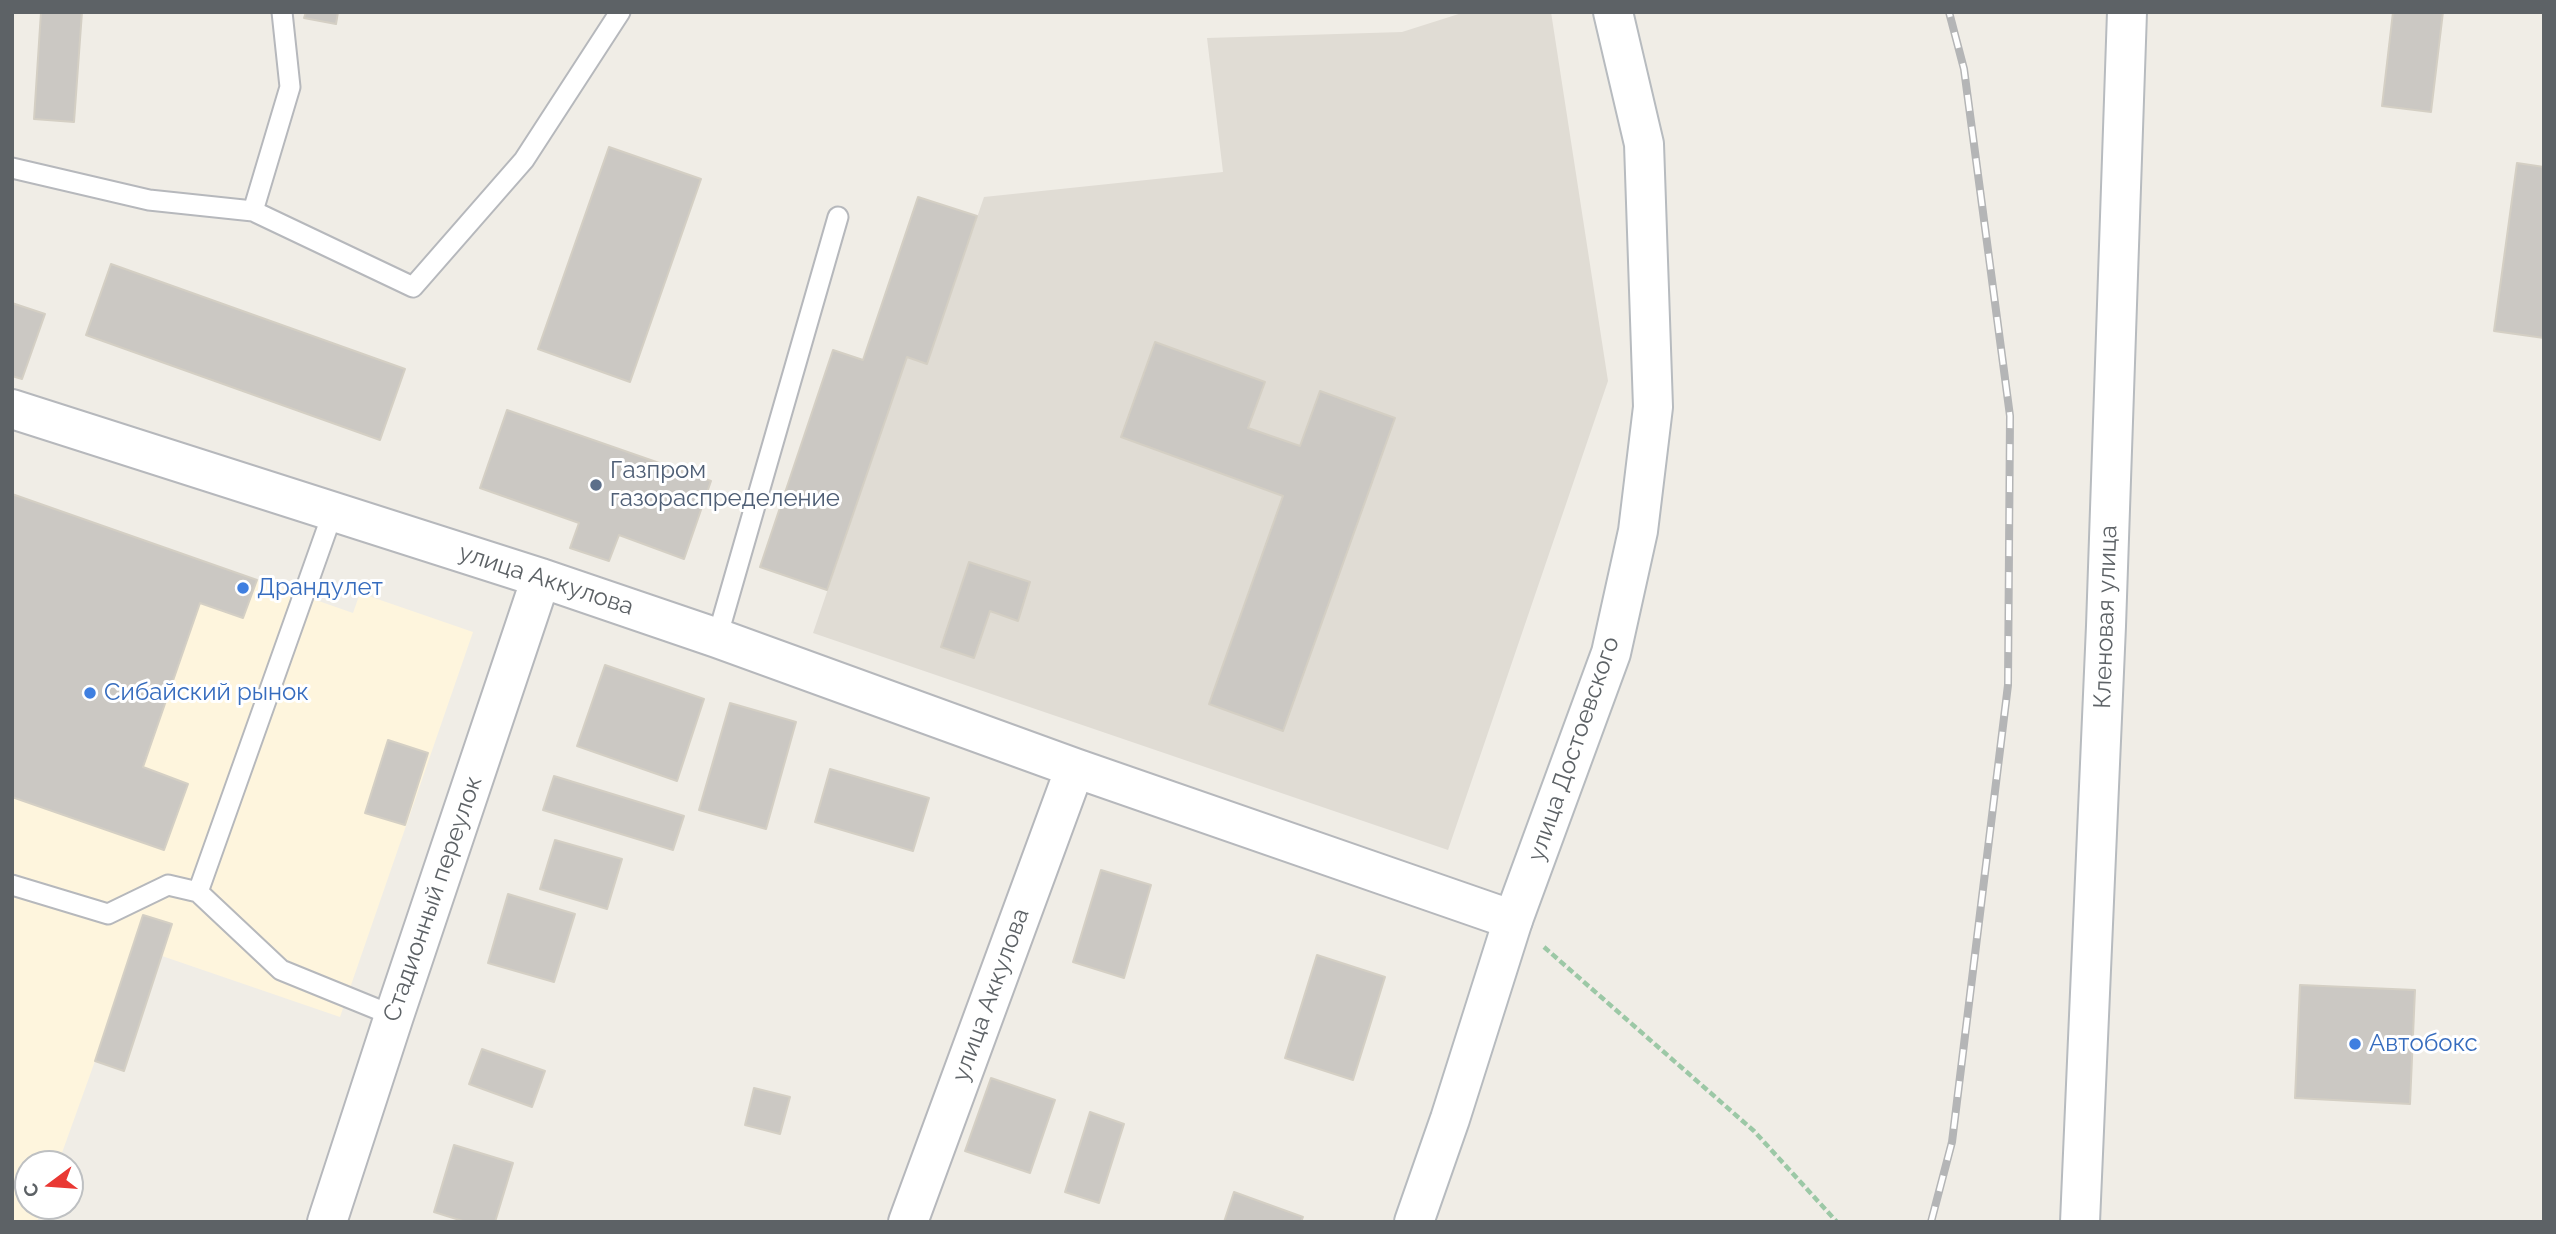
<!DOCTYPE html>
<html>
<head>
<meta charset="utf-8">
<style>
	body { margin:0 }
	#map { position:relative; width:2556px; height:1234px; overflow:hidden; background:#f0ede6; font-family:Raleway,sans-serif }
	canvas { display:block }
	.frame { position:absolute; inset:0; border:14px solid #5d6266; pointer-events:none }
	.north { position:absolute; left:14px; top:1150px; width:70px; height:70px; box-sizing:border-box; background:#fff; border:2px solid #bec0c2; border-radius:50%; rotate:254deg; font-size:19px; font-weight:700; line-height:28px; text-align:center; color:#5d6266 }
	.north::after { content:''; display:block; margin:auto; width:24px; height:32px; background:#e93833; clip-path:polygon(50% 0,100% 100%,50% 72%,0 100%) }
</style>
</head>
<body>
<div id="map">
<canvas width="2556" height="1234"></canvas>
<div class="frame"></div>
<div class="north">С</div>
</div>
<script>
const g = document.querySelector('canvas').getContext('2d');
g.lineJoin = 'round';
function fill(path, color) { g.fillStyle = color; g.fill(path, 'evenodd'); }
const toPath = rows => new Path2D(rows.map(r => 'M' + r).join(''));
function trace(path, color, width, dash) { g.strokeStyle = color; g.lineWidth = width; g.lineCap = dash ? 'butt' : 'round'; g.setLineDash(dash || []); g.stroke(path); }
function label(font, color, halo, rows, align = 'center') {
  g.font = font + ' Raleway,sans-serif'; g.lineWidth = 6; g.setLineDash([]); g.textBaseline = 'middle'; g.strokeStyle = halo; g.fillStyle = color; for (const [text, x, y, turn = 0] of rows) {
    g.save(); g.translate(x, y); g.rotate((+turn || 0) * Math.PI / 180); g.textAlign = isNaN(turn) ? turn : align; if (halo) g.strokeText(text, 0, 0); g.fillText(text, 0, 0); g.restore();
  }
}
fill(toPath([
	[12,494,353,613,360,593,473,632,340,1017,162,956,172,924,143,915,95,1061,58,1164,28,1164,28,1206,42,1206,37,1222,12,1222]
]), '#fef5dd');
fill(toPath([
	[1465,12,1551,12,1608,381,1448,850,813,633,907,357,927,364,984,197,1223,172,1207,38,1402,32]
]), '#e0dcd4');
const building = toPath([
	[41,12,82,12,74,122,34,119,41,12],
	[306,12,338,12,336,24,304,18,306,12],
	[2393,12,2443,12,2431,112,2382,106,2393,12],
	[609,147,701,179,630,382,538,349,609,147],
	[2517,163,2544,167,2544,338,2494,331,2517,163],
	[918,197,977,216,927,364,907,357,827,590,760,567,833,350,863,360,918,197],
	[111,264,405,369,380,440,86,335,111,264],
	[12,303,45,314,22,379,12,376,12,303],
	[1155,342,1265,382,1248,428,1300,446,1320,391,1395,418,1283,731,1209,704,1283,496,1121,437,1155,342],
	[507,410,711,481,684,559,619,535,609,561,570,548,579,523,480,488,507,410],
	[12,494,257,580,243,618,200,603,143,767,188,784,164,850,12,797,12,494],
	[969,562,1030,582,1018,621,990,611,974,658,941,647,969,562],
	[605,665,704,699,677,781,577,746,605,665],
	[730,703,796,722,766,829,699,810,730,703],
	[388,740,428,753,405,825,365,813,388,740],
	[830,769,929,798,913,851,815,822,830,769],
	[554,776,684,816,673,850,543,810,554,776],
	[555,840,622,859,607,909,540,889,555,840],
	[1101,870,1151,885,1124,978,1073,962,1101,870],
	[508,894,575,914,554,982,488,963,508,894],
	[143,915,172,924,124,1071,95,1061,143,915],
	[1317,955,1385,977,1353,1080,1285,1058,1317,955],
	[2300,985,2415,990,2410,1104,2295,1098,2300,985],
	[482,1049,545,1071,532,1107,469,1084,482,1049],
	[991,1078,1055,1100,1030,1173,965,1151,991,1078],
	[754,1088,790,1097,780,1134,745,1125,754,1088],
	[1090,1112,1124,1124,1099,1203,1065,1192,1090,1112],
	[454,1145,513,1163,495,1222,466,1222,434,1212,454,1145],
	[1234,1192,1303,1217,1301,1222,1224,1222,1234,1192]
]);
fill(building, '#cbc8c3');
trace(building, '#d4cfc4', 2);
const lane = toPath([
	[12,168,149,200,253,211,413,287,524,160,620,12],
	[253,211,290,87,282,12],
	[717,638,838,217],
	[12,885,108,914,168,885,198,892,281,970,394,1016],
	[198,892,333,512]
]);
const street = toPath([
	[12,409,541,578,717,638,1075,768,1513,920],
	[327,1222,394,1016,541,578],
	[908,1222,1075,768]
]);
const secondary = toPath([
	[1414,1222,1450,1119,1513,920,1611,653,1638,531,1653,407,1644,144,1613,12],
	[2080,1222,2106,626,2127,12]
]);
trace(lane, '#b6b8bc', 23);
trace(street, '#b6b8bc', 42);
trace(secondary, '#b7bbbf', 42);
trace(toPath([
	[1544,947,1754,1131,1837,1222]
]), '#9cc8a6', 4.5, [7, 3.5]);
trace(lane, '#fff', 19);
trace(street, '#fff', 38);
trace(secondary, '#fff', 38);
const rail = toPath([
	[1931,1222,1952,1142,2008,685,2010,416,1964,69,1949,12]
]);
trace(rail, '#b4b5b6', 8);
trace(rail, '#fff', 5, [16]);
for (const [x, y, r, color] of [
	[596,485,7,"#5c6f8a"],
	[243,588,7,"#3f7fe0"],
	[90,693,7,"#3f7fe0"],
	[2355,1044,7,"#3f7fe0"]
]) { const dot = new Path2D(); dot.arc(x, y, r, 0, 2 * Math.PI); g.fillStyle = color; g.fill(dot); trace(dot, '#fff', 2.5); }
label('24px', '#4e5e75', '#fff', [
	["Газпром",610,471],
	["газораспределение",610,499]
], 'left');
label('24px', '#5d6266', '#fff', [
	["улица Аккулова",546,580,18],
	["Кленовая улица",2106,617,-88],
	["улица Достоевского",1574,749,-71],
	["Стадионный переулок",433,899,-71],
	["улица Аккулова",991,995,-70]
]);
label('24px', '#366cbe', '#fff', [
	["Драндулет",257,588],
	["Сибайский рынок",104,693],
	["Автобокс",2369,1044]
], 'left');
</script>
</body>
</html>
